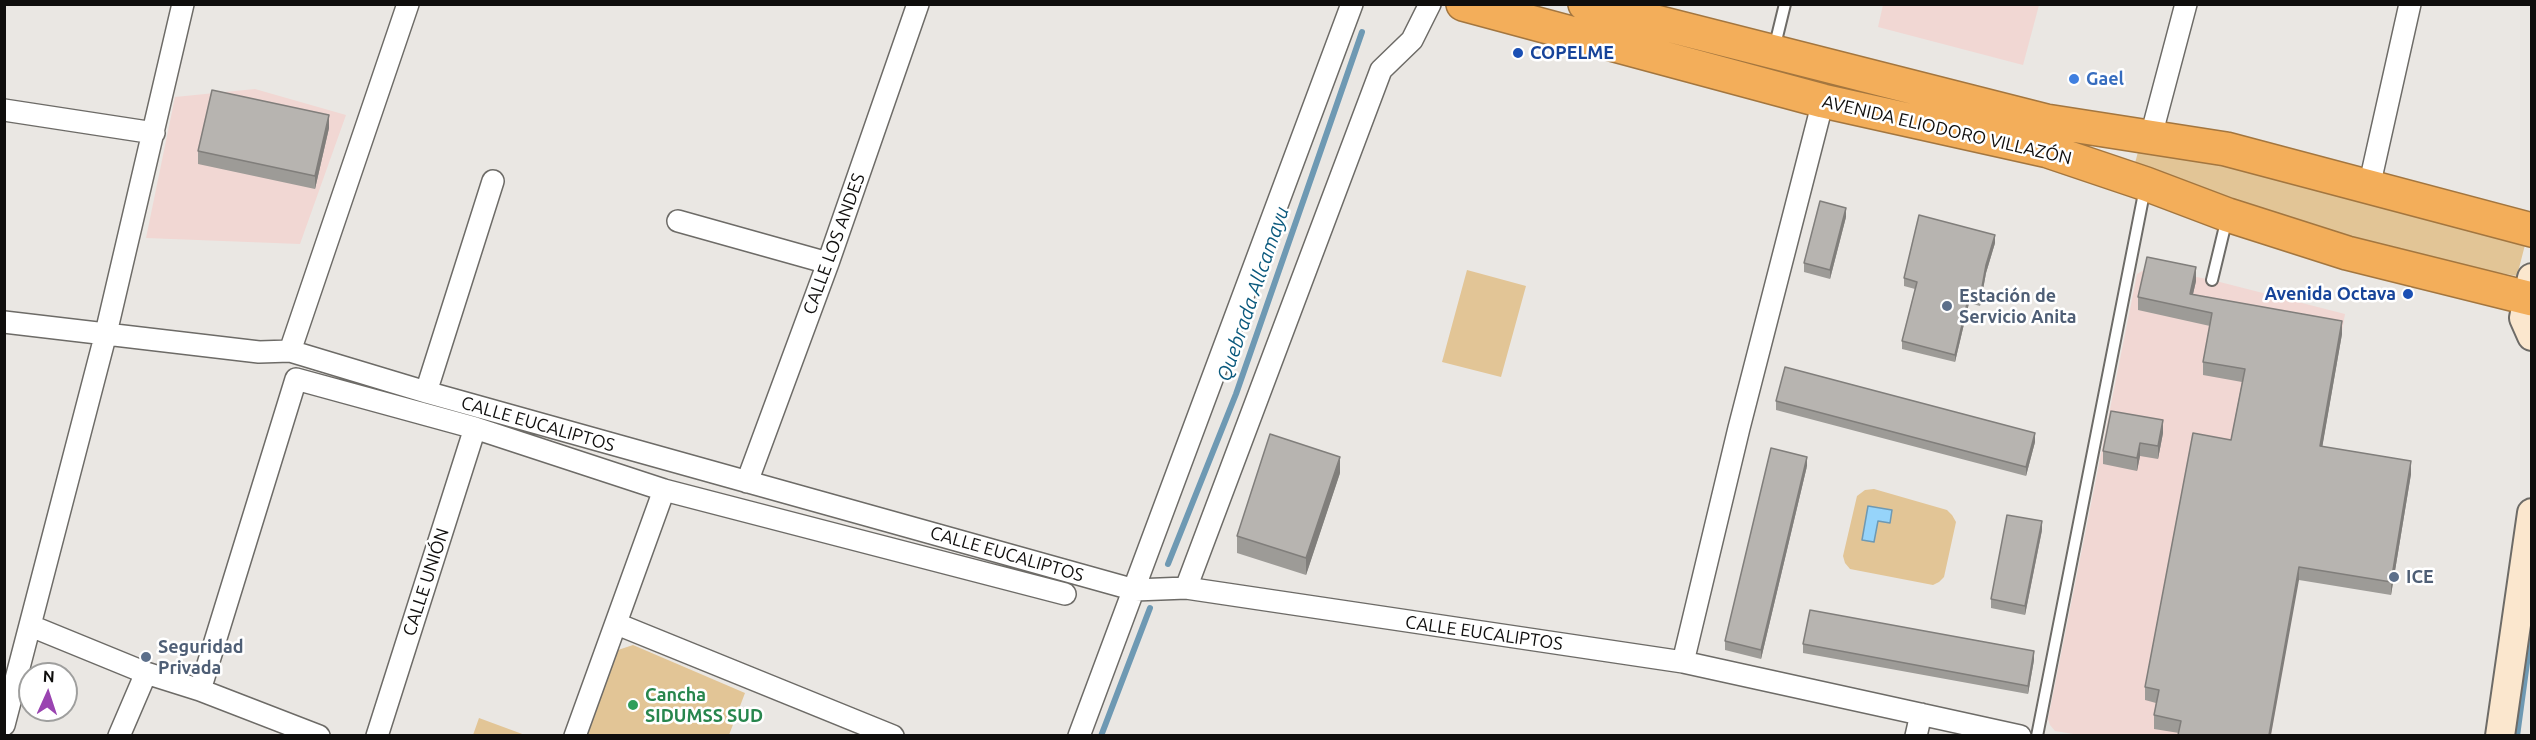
<!DOCTYPE html>
<html>
<head>
<meta charset="utf-8">
<style>
	body { margin:0 }
	#map { position:relative; width:2536px; height:740px; overflow:hidden; background:#eae7e3; font-family:Ubuntu,sans-serif }
	canvas { display:block }
	.frame { position:absolute; inset:0; border:6px solid #0f0e0d; pointer-events:none }
	.north { position:absolute; left:18px; top:662px; width:60px; height:60px; box-sizing:border-box; background:#fff; border:2px solid #9f9f9e; border-radius:50%; rotate:3deg; font-size:16px; font-weight:700; line-height:24px; text-align:center; color:#0f0e0d }
	.north::after { content:''; display:block; margin:auto; width:21px; height:27px; background:#9a44b1; clip-path:polygon(50% 0,100% 100%,50% 72%,0 100%) }
</style>
</head>
<body>
<div id="map">
<canvas width="2536" height="740"></canvas>
<div class="frame"></div>
<div class="north">N</div>
</div>
<script>
const g = document.querySelector('canvas').getContext('2d');
g.lineJoin = 'round';
function fill(path, color) { g.fillStyle = color; g.fill(path, 'evenodd'); }
const toPath = rows => new Path2D(rows.map(r => 'M' + r).join(''));
function trace(path, color, width, dash) { g.strokeStyle = color; g.lineWidth = width; g.lineCap = dash ? 'butt' : 'round'; g.setLineDash(dash || []); g.stroke(path); }
function label(font, color, halo, rows, align = 'center') {
  g.font = font + ' Ubuntu,sans-serif'; g.lineWidth = 5; g.setLineDash([]); g.textBaseline = 'middle'; g.strokeStyle = halo; g.fillStyle = color; for (const [text, x, y, turn = 0] of rows) {
    g.save(); g.translate(x, y); g.rotate((+turn || 0) * Math.PI / 180); g.textAlign = isNaN(turn) ? turn : align; if (halo) g.strokeText(text, 0, 0); g.fillText(text, 0, 0); g.restore();
  }
}
fill(toPath([
	[1883,5,2039,5,2023,65,1878,27],
	[255,89,346,115,300,244,146,238,175,97],
	[2155,269,2212,280,2345,314,2271,735,2080,735,2055,731,2050,725,2048,719,2137,274,2144,270]
]), '#f1d7d3');
fill(toPath([
	[2139,148,2199,158,2526,241,2517,276,2391,253,2134,167],
	[1467,270,1526,286,1501,377,1442,362],
	[1874,489,1947,510,1952,515,1956,522,1944,577,1939,582,1933,585,1850,569,1845,563,1843,556,1857,496,1865,490],
	[633,645,745,693,729,735,587,735,618,650],
	[479,718,525,735,473,735]
]), '#e2c596');
const water = toPath([
	[1868,506,1892,510,1890,523,1878,521,1874,542,1862,540,1868,506]
]);
fill(water, '#96d4fa');
trace(water, '#6e99b3', 1.5);
trace(toPath([
	[1168,564,1236,394,1362,32],
	[1101,736,1150,608],
	[2517,736,2532,626]
]), '#6e99b3', 6);
const lane = toPath([
	[1774,49,1785,4],
	[2212,280,2227,218],
	[2037,736,2145,188]
]);
const street = toPath([
	[4,110,154,133],
	[2151,136,2186,4],
	[2369,187,2410,4],
	[678,221,828,263],
	[4,322,259,352,290,351,426,392,1135,590,1186,588,1683,662,2020,736],
	[290,351,408,4],
	[426,392,493,181],
	[747,482,828,263,918,4],
	[1186,588,1381,70,1412,40,1430,4],
	[617,624,893,736],
	[31,626,146,673,200,690,319,736],
	[1683,662,1739,428,1823,101],
	[200,690,296,379,475,428,664,490,1065,594],
	[4,725,106,333,183,4],
	[119,736,146,673],
	[377,736,475,428],
	[575,736,664,490],
	[1079,736,1352,4],
	[1916,736,1921,714]
]);
const secondary = toPath([
	[2532,278,2524,318,2532,336],
	[2500,736,2532,513]
]);
const highway = toPath([
	[1463,4,1823,101,2048,151,2146,184,2228,215,2347,253,2532,299],
	[1585,4,2046,121,2226,149,2532,230]
]);
trace(lane, '#6d6b67', 14);
trace(street, '#6d6b67', 24);
trace(secondary, '#6d6b67', 32);
trace(highway, '#a3763f', 36);
trace(lane, '#fff', 10);
trace(street, '#fff', 21);
trace(secondary, '#fbe7ce', 28);
trace(highway, '#f3ae5a', 33);
fill(toPath([
	[329,128,315,189,198,164,198,151],
	[1846,217,1830,279,1804,272,1804,263],
	[1995,243,1986,273,1980,306,1969,303,1955,362,1902,349,1902,341,1915,289,1904,286,1904,278],
	[2196,281,2193,294,2342,334,2322,447,2411,474,2391,595,2299,580,2179,733,2154,729,2154,715,2156,703,2145,700,2145,687,2231,440,2242,382,2203,375,2203,362,2210,326,2138,310,2138,297],
	[1776,401,2035,442,2026,476,1776,410],
	[2163,433,2158,459,2140,456,2137,471,2103,464,2103,451],
	[1807,466,1761,659,1725,650,1725,641],
	[1340,473,1306,575,1237,553,1237,536],
	[2042,530,2025,615,1991,608,1991,599],
	[1803,644,2034,660,2028,694,1803,653]
]), '#9d9b97');
fill(toPath([
	[329,115,329,128,315,189,315,176],
	[1846,208,1846,217,1830,279,1830,270],
	[1995,235,1995,243,1986,273,1980,306,1980,298,1986,265],
	[2196,267,2196,281,2190,307,2190,294],
	[1969,295,1969,303,1955,362,1955,355],
	[2342,321,2342,334,2320,460,2320,446],
	[2163,420,2163,433,2158,459,2158,446],
	[2035,433,2035,442,2026,476,2026,467],
	[2140,443,2140,456,2137,471,2137,458],
	[1340,457,1340,473,1306,575,1306,558],
	[1807,457,1807,466,1761,659,1761,650],
	[2411,461,2411,474,2391,595,2391,582],
	[2042,521,2042,530,2025,615,2025,606],
	[2299,567,2299,580,2271,735,2269,735],
	[2034,651,2034,660,2028,694,2028,686]
]), '#807e7b');
const building = toPath([
	[212,90,329,115,315,176,198,151,212,90],
	[1820,201,1846,208,1830,270,1804,263,1820,201],
	[1919,215,1995,235,1986,265,1980,298,1969,295,1955,355,1902,341,1917,282,1904,278,1919,215],
	[2147,257,2196,267,2190,294,2342,321,2320,446,2411,461,2391,582,2299,567,2269,735,2178,735,2181,721,2154,715,2159,690,2145,687,2193,433,2231,440,2245,369,2203,362,2212,313,2138,297,2147,257],
	[1785,367,2035,433,2026,467,1776,401,1785,367],
	[2111,411,2163,420,2158,446,2140,443,2137,458,2103,451,2111,411],
	[1270,434,1340,457,1306,558,1237,536,1270,434],
	[1771,448,1807,457,1761,650,1725,641,1771,448],
	[2007,515,2042,521,2025,606,1991,599,2007,515],
	[1810,610,2034,651,2028,686,1803,644,1810,610]
]);
fill(building, '#b7b4b0');
trace(building, '#807e7b', 1.5);
for (const [x, y, r, color] of [
	[1518,53,6,"#1a4fb4"],
	[2074,79,6,"#3f7fe0"],
	[2408,294,6,"#1a4fb4"],
	[1947,306,6,"#5c6f8a"],
	[2394,577,6,"#5c6f8a"],
	[146,657,6,"#5c6f8a"],
	[633,705,6,"#2e9e5b"]
]) { const dot = new Path2D(); dot.arc(x, y, r, 0, 2 * Math.PI); g.fillStyle = color; g.fill(dot); trace(dot, '#fff', 2); }
label('bold 18px', '#164399', '#fff', [
	["COPELME",1530,53],
	["Avenida Octava",2396,294,"right"]
], 'left');
label('bold 18px', '#366cbe', '#fff', [
	["Gael",2086,79]
], 'left');
label('18px', '#0f0e0d', '#fff', [
	["AVENIDA ELIODORO VILLAZÓN",1947,130,13],
	["CALLE LOS ANDES",834,244,-70],
	["CALLE EUCALIPTOS",538,424,16],
	["CALLE EUCALIPTOS",1007,554,16],
	["CALLE UNIÓN",426,582,-72],
	["CALLE EUCALIPTOS",1484,633,8]
]);
label('bold 18px', '#4e5e75', '#fff', [
	["Estación de",1959,296],
	["Servicio Anita",1959,317],
	["ICE",2406,577],
	["Seguridad",158,647],
	["Privada",158,668]
], 'left');
label('bold 18px', '#27864d', '#fff', [
	["Cancha",645,695],
	["SIDUMSS SUD",645,716]
], 'left');
label('italic 20px', '#0a597d', '#fff', [
	["Quebrada Allcamayu",1253,294,-71]
]);
</script>
</body>
</html>
